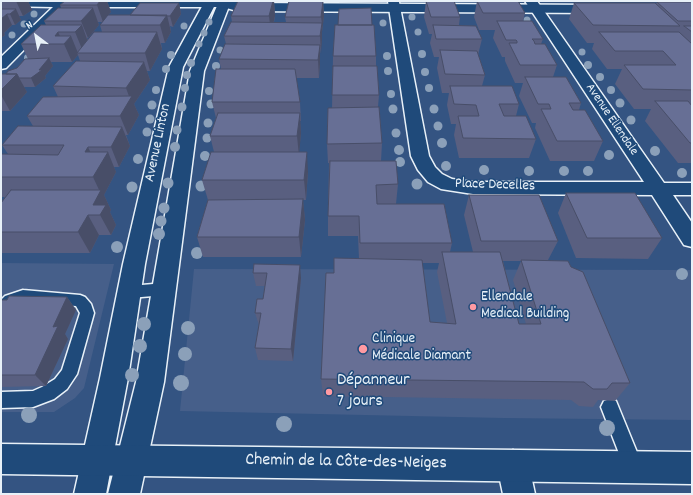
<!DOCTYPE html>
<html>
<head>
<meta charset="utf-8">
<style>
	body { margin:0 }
	#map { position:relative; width:693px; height:495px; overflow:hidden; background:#345482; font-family:Dekko,sans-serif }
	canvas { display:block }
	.frame { position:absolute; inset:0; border:2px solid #e8f1f8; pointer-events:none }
	.north { position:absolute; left:16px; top:16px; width:40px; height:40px; -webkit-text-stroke:3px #1f4a7a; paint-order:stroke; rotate:328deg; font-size:11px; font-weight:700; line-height:16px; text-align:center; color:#e8f1f8 }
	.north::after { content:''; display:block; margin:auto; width:14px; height:18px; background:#e8f1f8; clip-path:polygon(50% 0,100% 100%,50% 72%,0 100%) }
</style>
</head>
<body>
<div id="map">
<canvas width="693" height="495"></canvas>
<div class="frame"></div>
<div class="north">N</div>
</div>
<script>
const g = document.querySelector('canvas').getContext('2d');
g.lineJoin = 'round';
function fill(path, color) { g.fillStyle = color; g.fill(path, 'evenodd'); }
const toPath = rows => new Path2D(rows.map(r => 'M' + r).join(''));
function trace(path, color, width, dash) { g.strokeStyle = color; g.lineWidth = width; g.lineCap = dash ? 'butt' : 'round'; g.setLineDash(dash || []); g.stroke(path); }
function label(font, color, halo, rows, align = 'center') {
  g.font = font + ' Dekko,sans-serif'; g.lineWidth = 3; g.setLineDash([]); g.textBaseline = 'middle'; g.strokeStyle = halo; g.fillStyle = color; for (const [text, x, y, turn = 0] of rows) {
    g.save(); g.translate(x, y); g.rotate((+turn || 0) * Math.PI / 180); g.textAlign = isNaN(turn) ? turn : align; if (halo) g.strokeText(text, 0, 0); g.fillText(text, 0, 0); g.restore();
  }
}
fill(toPath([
	[1,263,114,264,84,388,75,398,54,412,1,412],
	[194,269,692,270,692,420,503,418,180,411]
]), '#465f8a');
const lane = toPath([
	[165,283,170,285,172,289,170,293,165,295,130,298,125,296,123,292,125,288,130,286,165,283],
	[23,290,80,295,85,297,91,304,94,313,77,374,67,389,54,399,33,407,1,408,1,392,33,391,42,387,55,379,62,370,80,313,76,306,23,302,15,304,6,314,1,316,1,300,5,296,23,290],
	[610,399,616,401,643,467,641,474,634,476,627,474,601,407,604,401,610,399]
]);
const street = toPath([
	[205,1,217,1,183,67,145,264,128,378,106,494,74,494,100,378,123,264,169,67,205,1],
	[219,1,231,1,204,71,164,382,140,494,108,494,136,382,190,71,219,1],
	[388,1,399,2,429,156,435,167,442,174,452,179,473,182,644,182,525,1,537,1,664,183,692,183,692,195,673,195,692,223,692,247,684,245,652,195,473,194,441,189,428,182,418,170,411,156,388,1],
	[513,450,524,455,529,466,535,494,503,494,497,466,502,455,513,450]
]);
const secondary = toPath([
	[1,1,243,1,243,3,602,5,606,6,608,9,606,12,602,13,237,11,223,7,66,7,6,68,1,69,1,57,53,7,1,6,1,1],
	[1,444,692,452,692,484,1,474,1,444]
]);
trace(lane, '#e8f1f8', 3);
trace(street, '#e8f1f8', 3);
trace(secondary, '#e8f1f8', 3);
fill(lane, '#1f4a7a');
fill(street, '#1f4a7a');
fill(secondary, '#1f4a7a');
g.fillStyle = '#8ba0b9';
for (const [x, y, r] of [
	[34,14,3.5],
	[412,17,3.5],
	[527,20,3.5],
	[209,22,3.5],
	[383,23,3.5],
	[24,24,3.5],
	[184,26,3.5],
	[418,32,3.5],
	[204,33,3.5],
	[12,35,3.5],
	[199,44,3.5],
	[220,50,3.5],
	[582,52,3.5],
	[422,54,4],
	[171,55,4],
	[387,56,4],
	[28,58,4],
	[191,63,4],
	[588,65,4],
	[216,66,4],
	[166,69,4],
	[388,71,4],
	[425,72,4],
	[187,75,4],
	[600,77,4],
	[185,88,4],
	[429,88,4],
	[156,90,4],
	[611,90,4],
	[209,91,4],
	[391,94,4],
	[620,103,4.5],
	[211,104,4.5],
	[152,105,4.5],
	[182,107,4.5],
	[393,109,4.5],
	[434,109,4.5],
	[150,119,4.5],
	[631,120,4.5],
	[208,123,4.5],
	[438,126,4.5],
	[177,130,4.5],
	[147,132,4.5],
	[396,133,4.5],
	[207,138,4.5],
	[442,143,5],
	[175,147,5],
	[399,150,5],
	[655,151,5],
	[609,155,5],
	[205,156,5],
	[138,159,5],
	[400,162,5],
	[446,166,5],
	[484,170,5],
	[529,171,5],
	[564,171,5],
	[588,171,5],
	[682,173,5],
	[168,183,5.5],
	[417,184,5.5],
	[201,186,5.5],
	[132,187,5.5],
	[164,208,5.5],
	[161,221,5.5],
	[159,234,6],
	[117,247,6],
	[197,253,6],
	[682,274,6],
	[144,324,7],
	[188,328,7],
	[140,346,7],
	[185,354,7],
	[132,375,7],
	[181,383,8],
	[29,415,8],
	[284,424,8],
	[607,428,8]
]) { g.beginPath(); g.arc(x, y, r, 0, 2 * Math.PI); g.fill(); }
fill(toPath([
	[1,1,28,1,32,10,23,16,19,16,21,20,15,25,12,25,4,33,5,35,1,38],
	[65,1,107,1,111,12,104,20,130,15,179,3,181,14,173,27,170,26,171,32,165,43,161,43,162,49,150,71,147,71,150,80,134,104,139,115,128,135,126,135,130,146,119,167,114,167,116,172,104,195,111,210,110,212,116,225,111,235,99,235,90,253,1,253,1,203,5,197,1,197,1,154,8,154,2,145,33,126,27,116,58,97,53,86,80,61,78,55,72,62,51,62,53,66,45,76,46,78,35,87,24,87,27,92,10,111,1,111,1,74,6,74,17,68,28,59,21,44,46,25,44,21,61,8,60,5],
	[98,22,103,22,100,25,102,32,88,40,87,38,88,38,99,25],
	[238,1,274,1,275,16,274,22,286,22,285,17,323,1,324,16,322,32,322,40,320,54,320,63,319,78,296,78,300,102,301,121,300,121,301,133,299,152,308,172,306,200,303,200,305,220,301,257,203,257,197,237,208,200,202,180,214,152,210,136,216,118,212,102,221,69,219,59,226,44,224,36,232,22,231,16],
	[426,1,460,17,459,25,482,39,478,55,485,75,482,86,519,104,516,116,536,139,529,158,459,158,454,135,456,124,451,124,447,105,449,93,442,93,437,68,439,57,434,57,430,43,432,34,429,34,424,17],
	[477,1,518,1,525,13,523,21,543,39,541,44,557,65,553,77,581,103,579,110,603,141,594,161,550,161,535,128,536,123,532,123,519,96,523,83,515,83,505,61,505,57,502,57,493,38,495,30,479,30,474,17],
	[657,2,692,2,692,163,678,163,645,121,651,109,634,109,615,84,622,69,607,69,592,49,594,43,587,43,569,19,574,3,656,4],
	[333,56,376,56,376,66,379,95,378,107,382,143,381,161,398,184,396,204,452,243,450,252,473,252,464,215,469,195,558,241,548,260,630,383,615,401,598,400,593,407,579,406,571,400,323,396,321,379,334,273,359,259,358,236,328,236,328,216,329,163,328,163,327,144,332,108],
	[503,261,521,261,513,280,526,324,519,324],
	[422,263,439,263,437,272,447,323,430,322],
	[566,193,662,238,648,259,576,258,558,213],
	[254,264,301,278,293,361,258,360,255,348,259,325,255,313,263,299,265,286,256,286,253,273],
	[67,297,76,310,65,334,68,339,46,386,1,387,1,300]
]), '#595f80');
fill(toPath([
	[16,1,28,1,32,10,23,16],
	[100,1,107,1,111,12,103,22,97,5],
	[273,1,274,1,275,16,271,34,269,16],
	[323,1,324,16,322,32,322,40,321,54,320,36,322,24,321,17],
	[179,3,181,14,173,27,170,16],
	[93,8,99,25,88,38,81,21],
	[16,9,21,20,15,25,10,14],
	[7,14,12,25,4,33,5,35,1,38,1,19],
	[167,15,171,32,165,43,160,25],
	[82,25,88,42,82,49,75,32],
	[58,32,64,44,55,36],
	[157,32,162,49,150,71,145,53],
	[71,36,78,53,77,53,78,55,72,62,64,44],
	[320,45,320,63,319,78,318,60],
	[49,58,53,66,45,76,46,78,35,87,31,78],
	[144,62,150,80,134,104,139,115,128,135,120,116,130,99,126,88],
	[17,74,27,92,10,111,1,95,1,90],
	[300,113,301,133,299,156,297,136],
	[122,127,130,146,119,167,111,147],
	[88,147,97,167,85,152],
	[108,152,116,172,104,195,111,210,110,212,116,225,111,235,100,215,93,205,100,192,93,177],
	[307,152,308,172,306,200,304,180],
	[303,199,305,220,301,257,299,237],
	[88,215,99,235,90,253,78,232],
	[300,265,301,278,293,361,291,349],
	[67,297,76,310,65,334,68,339,46,386,35,375,53,327]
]), '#484e68');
const building = toPath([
	[65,1,100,1,97,5,60,5,65,1],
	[238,1,273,1,269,16,231,16,238,1],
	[289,1,323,1,321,17,285,17,289,1],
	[426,1,454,1,460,17,431,17,426,1],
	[477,1,518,1,525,13,483,13,477,1],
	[657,2,692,2,692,21,678,21,657,2],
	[140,3,179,3,170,16,130,15,140,3],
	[574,3,655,3,680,26,593,25,574,3],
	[58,8,93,8,81,21,44,21,58,8],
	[371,8,372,25,338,25,339,9,371,8],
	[1,9,16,9,10,14,7,14,1,19,1,9],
	[108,15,167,15,160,25,100,25,108,15],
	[497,21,532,21,543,39,532,39,534,41,535,44,545,44,557,65,520,65,509,43,517,43,517,41,516,40,506,40,497,21],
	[231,22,322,23,320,36,224,36,231,22],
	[41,25,82,25,75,32,58,32,55,36,71,36,64,44,21,44,41,25],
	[335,25,374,25,376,56,333,56,335,25],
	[433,25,476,26,482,39,436,39,433,25],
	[684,26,692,26,692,32,684,26],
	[94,32,157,32,145,53,77,53,94,32],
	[599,32,679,32,692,44,692,90,643,89,624,65,676,65,663,51,615,51,599,32],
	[225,44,320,45,318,60,219,59,225,44],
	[440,50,477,51,485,75,445,74,440,50],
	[49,58,39,70,42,70,31,78,19,78,17,74,6,74,8,71,17,68,25,59,49,58],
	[76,61,144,62,126,88,53,86,76,61],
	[333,66,377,66,379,95,332,95,333,66],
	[216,69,295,69,300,102,212,102,216,69],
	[1,74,17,74,1,90,1,74],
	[525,77,566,77,581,103,569,103,573,110,585,110,603,141,557,141,541,109,551,109,549,104,538,104,525,77],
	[450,86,512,86,519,104,499,104,504,116,526,116,536,139,463,138,458,116,479,116,476,105,454,104,450,86],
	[132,96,120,116,27,116,43,97,132,96],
	[655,101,688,101,692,106,692,143,690,143,655,101],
	[379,107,382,143,327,144,328,108,379,107],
	[218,113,300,113,297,136,210,136,218,113],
	[18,126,122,127,111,147,88,147,85,152,108,152,93,177,1,177,1,154,58,155,64,145,2,145,18,126],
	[211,152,307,152,304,180,202,180,211,152],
	[330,161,396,161,398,184,376,185,377,204,444,204,452,243,360,243,359,216,328,216,330,161],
	[11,190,101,190,93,205,106,205,100,215,88,215,78,232,1,232,1,203,11,190],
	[566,193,635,193,662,238,587,238,566,193],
	[469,195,539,195,558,241,481,241,469,195],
	[303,199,299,237,197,237,208,200,303,199],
	[442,252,500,252,519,324,541,324,521,260,568,261,571,267,583,272,630,383,612,383,607,389,593,389,584,382,321,379,326,273,334,273,334,258,422,260,430,322,456,324,442,252],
	[254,264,300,265,291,349,255,348,261,313,255,313,257,299,263,299,267,273,253,273,254,264],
	[9,296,67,297,53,327,58,326,35,375,1,375,1,300,7,300,9,296]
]);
fill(building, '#676f95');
trace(building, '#484e68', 1);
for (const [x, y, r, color] of [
	[473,307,4,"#ff9aa2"],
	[363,349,5,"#ff9aa2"],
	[329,392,4,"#ff9aa2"]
]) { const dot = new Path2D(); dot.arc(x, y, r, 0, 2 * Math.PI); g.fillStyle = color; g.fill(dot); trace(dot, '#1f4a7a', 1.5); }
label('13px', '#e8f1f8', '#1f4a7a', [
	["Avenue Ellendale",611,120,56]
]);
label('15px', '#e8f1f8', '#1f4a7a', [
	["Avenue Linton",159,143,-78],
	["Place Decelles",495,186,2]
]);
label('15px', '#e8f1f8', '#1f4a7a', [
	["Ellendale",481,298],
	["Medical Building",481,315],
	["Clinique",372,340],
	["Médicale Diamant",372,357]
], 'left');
label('18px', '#e8f1f8', '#1f4a7a', [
	["Dépanneur",337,382],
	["7 jours",337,403]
], 'left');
label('18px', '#e8f1f8', '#1f4a7a', [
	["Chemin de la Côte-des-Neiges",346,463,1]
]);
</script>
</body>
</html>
